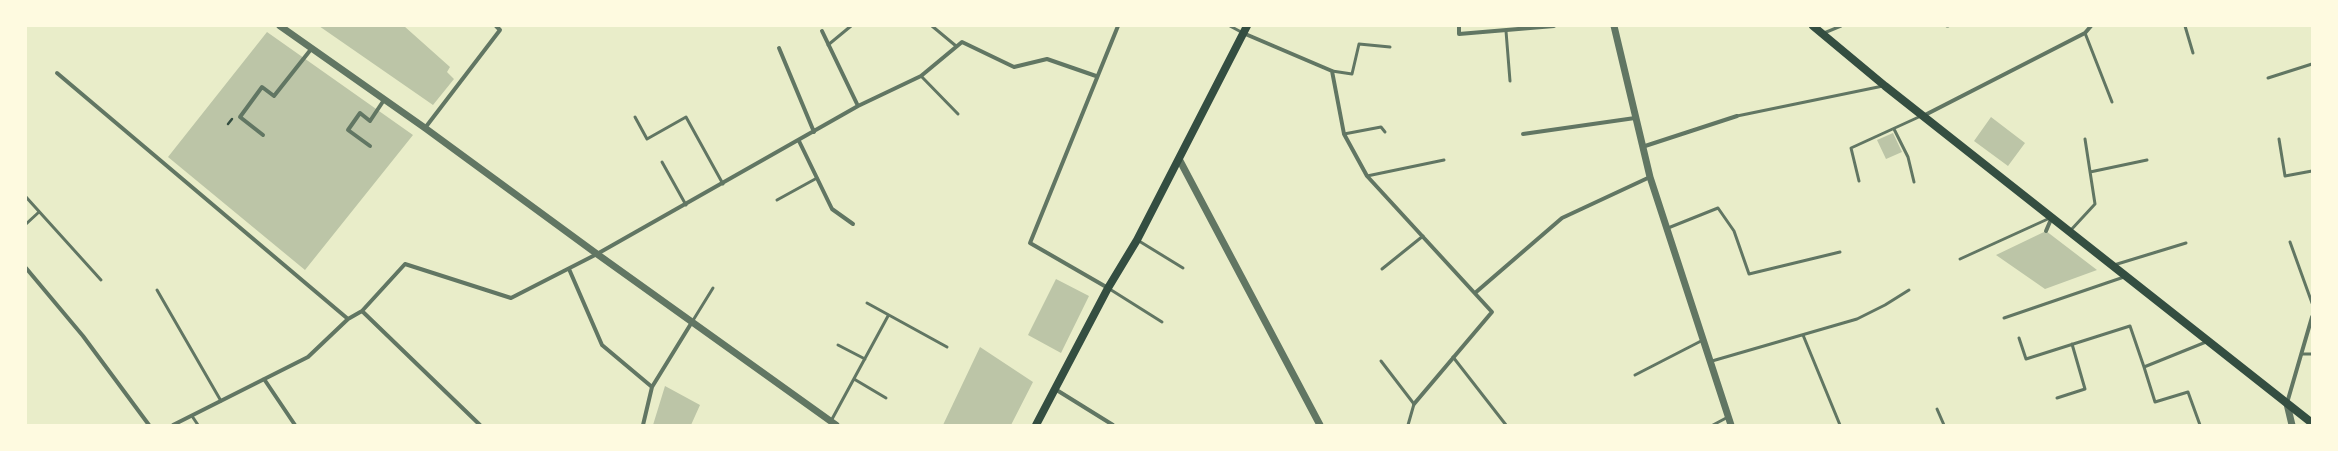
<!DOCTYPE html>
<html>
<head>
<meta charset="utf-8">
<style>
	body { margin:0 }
	#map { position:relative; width:2338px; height:451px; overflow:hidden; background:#e9edc9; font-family:"Titillium Web",sans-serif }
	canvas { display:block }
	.frame { position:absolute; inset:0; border:27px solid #fefae0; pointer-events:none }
</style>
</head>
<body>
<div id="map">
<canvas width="2338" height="451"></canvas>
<div class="frame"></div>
</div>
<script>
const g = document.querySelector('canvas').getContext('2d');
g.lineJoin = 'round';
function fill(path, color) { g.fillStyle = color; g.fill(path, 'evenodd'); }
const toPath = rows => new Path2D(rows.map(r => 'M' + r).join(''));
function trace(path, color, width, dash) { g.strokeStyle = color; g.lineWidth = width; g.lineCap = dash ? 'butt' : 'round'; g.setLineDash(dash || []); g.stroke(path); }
fill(toPath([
	[319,26,404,26,450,67,447,72,454,79,433,105],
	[267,32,413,135,305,270,168,157],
	[1991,117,2025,143,2008,166,1974,141],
	[1893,133,1902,152,1886,159,1877,140],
	[2046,231,2097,270,2045,289,1996,255],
	[1056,279,1089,296,1061,353,1028,335],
	[980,347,1033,382,1011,425,943,425],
	[665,386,700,405,691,425,653,425]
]), '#bcc5a7');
trace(toPath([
	[228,124,232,119]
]), '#344e41', 2.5);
trace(toPath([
	[932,26,956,46],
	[1230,26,1243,33],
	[1947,26,1948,26],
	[2185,26,2193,53],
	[1506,31,1510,81],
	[1824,33,1841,26],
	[2085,33,2112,102],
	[828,45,851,26],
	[1332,71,1352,74,1359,44,1390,47],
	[921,76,958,114],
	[2268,78,2312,64],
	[1737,116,1883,86],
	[635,117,647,139,686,117,723,184],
	[1894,129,1908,157,1914,182],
	[1344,134,1381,127,1385,132],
	[2279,139,2285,176,2312,171],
	[662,162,686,205],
	[2090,172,2147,160],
	[1367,176,1444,160],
	[1859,181,1851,148,1921,116],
	[26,197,101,280],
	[777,200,817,178],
	[26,224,39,212],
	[1668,228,1718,208,1734,231,1749,274,1840,252],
	[2070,231,2095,204,2085,139],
	[1139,241,1183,268],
	[2290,242,2312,303],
	[1960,259,2050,218],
	[2114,265,2186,243],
	[1382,269,1423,236],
	[1108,288,1162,322],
	[157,290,221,401],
	[867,303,947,347],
	[2004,318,2124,277],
	[692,322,713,288],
	[1803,335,1840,425],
	[2019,338,2026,359,2130,326,2144,367,2206,342],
	[838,345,865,359],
	[2303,354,2312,354],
	[1453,357,1506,425],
	[1381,361,1414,404,1408,425],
	[1712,361,1857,319,1885,305,1909,290],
	[2144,367,2155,402,2188,392,2200,425],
	[1635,375,1703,340],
	[854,379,886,398],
	[2057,398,2085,389,2072,344],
	[1937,409,1944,425],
	[192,416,198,425],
	[831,421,888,316],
	[1713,425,1728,417]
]), '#617663', 3);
trace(toPath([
	[1459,26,1459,34,1554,26],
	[822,31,858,106],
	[1243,33,1332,71,1344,134,1367,176,1492,312,1414,404],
	[779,48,814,132],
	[57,73,348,319],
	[1923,116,2085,33,2091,26],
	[425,128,500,30,496,26],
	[1523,134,1635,118],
	[263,135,240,117,262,87,274,96,312,48],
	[799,141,832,209,853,224],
	[370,146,348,130,360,113,370,121,384,100],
	[1642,147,1737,116],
	[2046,231,2052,217],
	[26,268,83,336,149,425],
	[569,269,602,345,652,387],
	[1108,288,1030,243,1118,26],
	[1475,293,1562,218,1650,177],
	[362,311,480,425],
	[264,379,295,425],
	[1055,389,1113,425],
	[2287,403,2312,317],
	[173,425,308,357,348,319,362,311,405,264,511,298,597,254,858,106,921,76,962,42,1014,67,1047,59,1096,76],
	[643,425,652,387,692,322]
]), '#617663', 4);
trace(toPath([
	[280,26,425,128,597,254,836,425],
	[1614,26,1650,177,1731,425],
	[1179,159,1320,425],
	[2287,404,2292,425]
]), '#617663', 7);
trace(toPath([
	[1813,26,1885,86,2312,423],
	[1036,425,1108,288,1137,240,1247,26]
]), '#344e41', 8);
</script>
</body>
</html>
